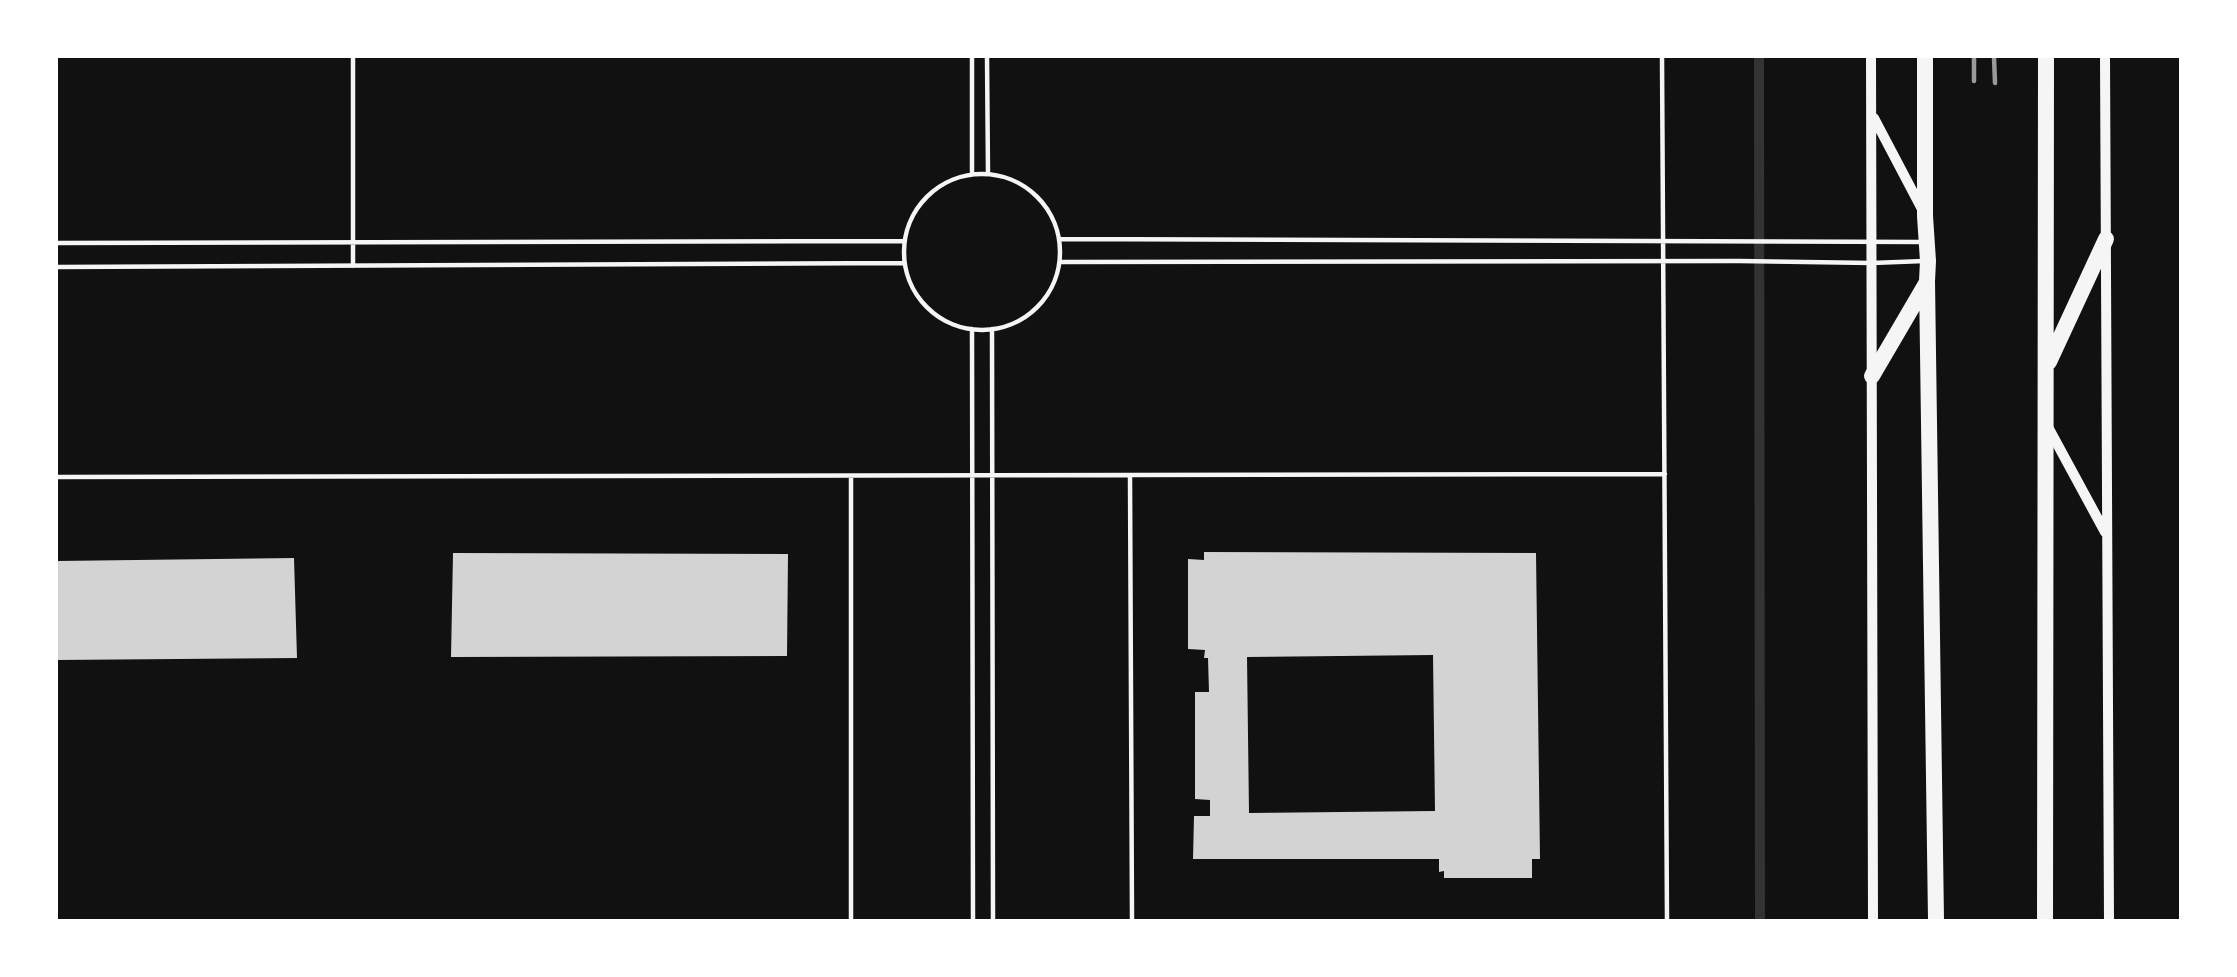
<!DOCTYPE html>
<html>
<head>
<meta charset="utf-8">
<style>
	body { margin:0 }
	#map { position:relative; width:2237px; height:977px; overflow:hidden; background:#111; font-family:Manrope,sans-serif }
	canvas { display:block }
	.frame { position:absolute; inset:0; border:58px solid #fff; pointer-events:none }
</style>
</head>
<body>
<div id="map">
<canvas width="2237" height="977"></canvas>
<div class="frame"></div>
</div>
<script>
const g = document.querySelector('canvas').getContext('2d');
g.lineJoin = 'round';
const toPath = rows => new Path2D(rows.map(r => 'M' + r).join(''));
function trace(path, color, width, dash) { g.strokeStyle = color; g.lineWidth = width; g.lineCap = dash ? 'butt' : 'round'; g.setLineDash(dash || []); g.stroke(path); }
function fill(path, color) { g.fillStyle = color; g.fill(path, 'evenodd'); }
trace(toPath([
	[1759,57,1760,920]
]), '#333', 10);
fill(toPath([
	[1204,552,1536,553,1540,859,1532,859,1532,878,1444,878,1444,871,1439,872,1439,859,1193,859,1194,816,1210,816,1210,800,1195,799,1195,692,1209,692,1208,658,1204,658,1205,650,1188,649,1188,559,1204,560],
	[1433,655,1435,811,1249,813,1247,657],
	[453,553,788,554,787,656,451,657],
	[294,558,297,658,57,660,57,561]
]), '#d3d3d3');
trace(toPath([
	[972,57,972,174],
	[987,57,988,174],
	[1662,57,1667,920],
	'904 252a78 78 0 1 1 156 0a78 78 0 1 1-156 0Z',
	[1060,239,1924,242],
	[57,243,903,241],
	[1060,262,1739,261,1872,263,1924,261],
	[353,266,353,57],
	[57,267,903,263],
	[972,329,973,920],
	[992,329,993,920],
	[851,476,851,920],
	[1130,476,1132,920],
	[57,477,1665,474]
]), '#f5f5f5', 4.5);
trace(toPath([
	[1871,57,1873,920],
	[2105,57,2109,920],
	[1874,118,1924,213],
	[2048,427,2105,532]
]), '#f5f5f5', 10);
trace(toPath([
	[1925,57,1925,216,1928,261,1927,281,1936,920],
	[2049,362,2106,239],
	[1872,376,1927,282],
	[2045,920,2046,57]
]), '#f5f5f5', 16);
trace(toPath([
	[1974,57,1974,81],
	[1994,57,1995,83]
]), '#9a9a9a', 4.5);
</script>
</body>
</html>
